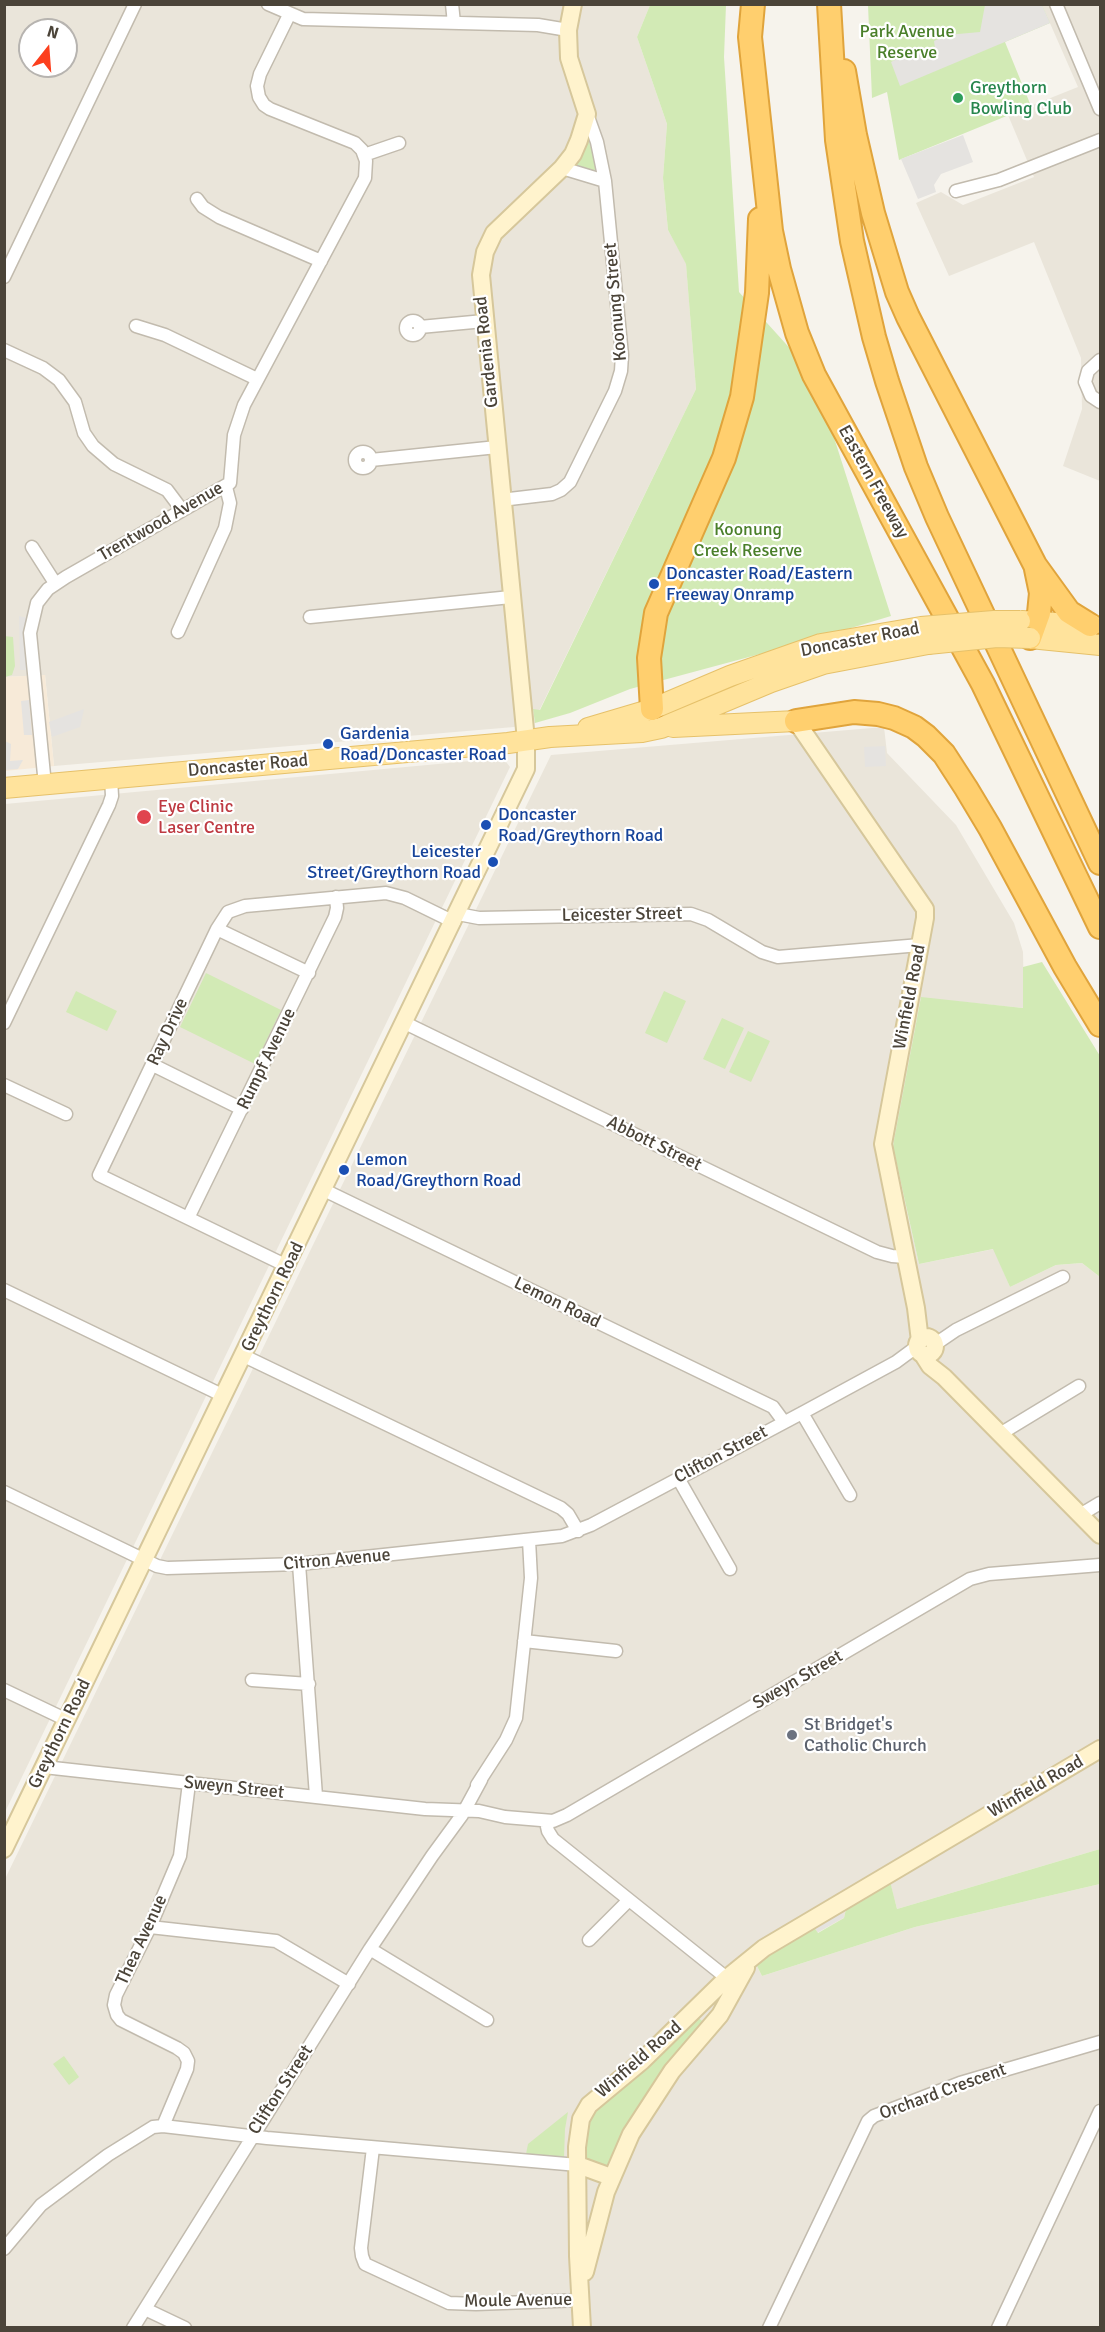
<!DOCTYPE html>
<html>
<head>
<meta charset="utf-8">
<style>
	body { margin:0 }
	#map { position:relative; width:1105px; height:2332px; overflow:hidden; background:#f6f3ec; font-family:Signika,sans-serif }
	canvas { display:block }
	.frame { position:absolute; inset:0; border:6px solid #4b4439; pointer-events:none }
	.north { position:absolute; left:18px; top:18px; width:60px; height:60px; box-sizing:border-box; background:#fff; border:2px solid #b7b4b0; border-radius:50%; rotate:17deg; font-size:16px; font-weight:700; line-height:24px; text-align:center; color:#4b4439 }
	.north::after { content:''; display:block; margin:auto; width:21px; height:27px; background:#fc3f1d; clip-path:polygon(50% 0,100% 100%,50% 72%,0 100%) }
</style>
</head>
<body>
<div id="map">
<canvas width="1105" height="2332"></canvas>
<div class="frame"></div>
<div class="north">N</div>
</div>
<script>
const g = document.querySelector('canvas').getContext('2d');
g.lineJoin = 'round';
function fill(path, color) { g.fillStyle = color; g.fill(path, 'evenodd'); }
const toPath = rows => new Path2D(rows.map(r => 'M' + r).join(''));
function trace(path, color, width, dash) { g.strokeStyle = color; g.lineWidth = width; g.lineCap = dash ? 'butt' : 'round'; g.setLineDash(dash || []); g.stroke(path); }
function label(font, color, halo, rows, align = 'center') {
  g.font = font + ' Signika,sans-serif'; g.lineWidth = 4.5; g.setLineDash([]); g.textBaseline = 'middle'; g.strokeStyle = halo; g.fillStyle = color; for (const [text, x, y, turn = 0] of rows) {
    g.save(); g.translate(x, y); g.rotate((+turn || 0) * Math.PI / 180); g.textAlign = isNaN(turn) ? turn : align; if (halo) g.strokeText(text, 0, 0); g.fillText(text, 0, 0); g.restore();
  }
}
fill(toPath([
	[4,5,650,5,637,37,667,124,663,178,668,230,686,263,696,389,539,711,533,710,535,723,514,727,54,766,45,675,5,677],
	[30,30,66,30,66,66,30,66],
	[1042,5,1100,5,1100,481,1063,466,1082,409,1081,358,1034,242,949,276,916,203,941,192,963,205,1034,177,1008,115,1078,87],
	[884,727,887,753,956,825,1014,923,1023,952,1024,1008,921,998,893,1147,919,1264,994,1249,1010,1287,1056,1265,1082,1263,1100,1277,1100,1849,897,1909,890,1882,846,1909,844,1918,817,1933,813,1927,757,1966,762,1976,915,1927,1100,1884,1100,2327,5,2327,4,1881,551,755],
	[503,758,510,767,5,1812,5,804]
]), '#eae5da');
fill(toPath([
	[45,675,54,766,5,771,4,677]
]), '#f7ead8');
fill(toPath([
	[650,5,726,5,724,57,739,292,814,375,891,616,801,643,630,689,570,713,535,723,533,709,540,710,696,389,686,264,668,230,663,178,667,124,637,37],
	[868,5,1042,5,1050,23,1005,42,1031,106,899,160,887,92,872,98],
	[588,139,594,156,597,169,594,171,575,164],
	[4,636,13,637,15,666,12,675,5,677],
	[1042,962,1100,1056,1100,1277,1082,1263,1056,1265,1010,1287,993,1249,919,1264,893,1147,894,1140,921,997,1023,1008,1023,967],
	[206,973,281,1010,255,1064,180,1027],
	[76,991,117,1011,107,1031,66,1012],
	[664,991,686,1001,667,1043,645,1033],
	[722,1018,744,1028,725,1069,703,1059],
	[748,1031,770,1041,751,1082,729,1072],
	[1100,1849,1100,1884,915,1927,762,1976,757,1966,775,1950,813,1926,818,1933,844,1918,846,1909,890,1881,897,1909],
	[697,2017,705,2023,610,2169,583,2161,586,2116],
	[64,2056,79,2077,69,2085,53,2064],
	[568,2112,565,2129,564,2158,526,2154,528,2144]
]), '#d2eab5');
fill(toPath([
	[985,5,1042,5,1050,23,900,86,891,62,916,49,935,48,934,41,947,35,980,32],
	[963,135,973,162,941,174,934,185,936,192,918,199,901,159],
	[19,616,27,618,25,633,28,670,20,670],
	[29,700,32,735,24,735,21,701],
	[84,709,80,727,52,737,49,722],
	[5,741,11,744,10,761,23,760,18,769,5,770],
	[885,746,886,766,865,767,864,747],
	[839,1908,844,1917,818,1932,813,1924]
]), '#e5e3e0');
const street = toPath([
	[268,4,303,19,538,25,568,30],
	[452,4,454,23],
	[1056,4,1100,109],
	[364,155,399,143],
	[562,168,605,181],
	[956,191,999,180,1100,140],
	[197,199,203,207,219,217,321,261],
	[4,277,135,4],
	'406 328a7 7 0 1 1 14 0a7 7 0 1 1-14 0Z',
	[136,326,165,335,257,379],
	[420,327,484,321],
	[4,350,43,368,59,380,75,402,84,433,93,446,114,464,167,490,182,510],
	[1100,360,1088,371,1085,382,1091,396,1100,402],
	'355 460a8 8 0 1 1 16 0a8 8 0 1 1-16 0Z',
	[371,460,497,447],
	[501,500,552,494,561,490,570,482,615,391,621,371,622,355,605,181,597,142,587,114],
	[32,547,55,583],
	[310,617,511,597],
	[178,632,225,528,230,503,226,487],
	[45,785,30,633,37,603,48,589,66,577,230,483,234,435,244,405,365,178,366,161,362,150,355,143,270,109,264,105,259,97,257,86,260,74,289,15],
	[458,914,479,918,691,914,708,920,762,952,778,957,920,945],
	[217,929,309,973],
	[4,1023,109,805,112,796,111,778],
	[405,1023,877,1252,892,1256,906,1257],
	[153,1065,242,1109],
	[4,1085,66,1114],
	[324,1190,773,1407,784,1422],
	[188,1218,335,917,337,908,336,897],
	[287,1266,99,1175,217,929,228,912,245,906,386,893,405,898,454,922],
	[4,1290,224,1396],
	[934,1345,956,1330,1063,1277],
	[244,1356,561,1508,568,1514,578,1531],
	[802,1413,850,1495],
	[1000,1434,1079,1386],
	[678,1478,730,1569],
	[4,1492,157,1566,167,1568,299,1564,562,1536,591,1525,802,1413,896,1362,919,1345],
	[1080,1515,1100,1503],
	[299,1564,316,1796],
	[524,1641,616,1651],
	[252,1680,309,1684],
	[4,1690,67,1720],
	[44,1767,425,1809,479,1811,505,1817,553,1821,567,1815,970,1579,989,1574,1100,1565],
	[477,1785,506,1740,516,1718,531,1578,529,1540],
	[546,1822,548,1831,553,1839,733,1983],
	[150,1927,276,1941,349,1984],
	[589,1940,629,1900],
	[370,1949,487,2020],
	[163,2126,187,2069,188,2061,184,2053,177,2048,121,2020,117,2015,114,2005,116,1995,150,1927,180,1856,189,1783],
	[373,2148,361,2248,362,2256,365,2264,449,2303,476,2304,581,2300],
	[4,2249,41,2205,108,2155,153,2127,163,2126,267,2138,578,2165],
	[145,2309,185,2328],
	[133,2328,370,1949,432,1856,462,1815,481,1780],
	[769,2328,868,2121,874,2116,960,2083,1100,2042],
	[998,2328,1100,2111]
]);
const secondary = toPath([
	[796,721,925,909,925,918,883,1144,916,1308,920,1341],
	'917 1346a9 9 0 1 1 18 0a9 9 0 1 1-18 0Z',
	[923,1355,930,1366,944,1377,1100,1535],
	[4,1849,526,769,526,740,481,275,485,252,494,233,562,168,573,154,579,140,587,114,569,58,568,30,573,4],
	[578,2165,611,2177],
	[585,2272,606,2192,631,2134,672,2071,720,2015,746,1968],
	[582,2328,578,2256,577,2147,581,2119,589,2105,642,2061,727,1978,764,1948,1100,1749]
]);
const primary = toPath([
	[1022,621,1092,625],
	[1030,638,1100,645],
	[673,727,796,721],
	[588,728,652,709,730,676,821,644,921,627],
	[4,788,508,743,550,737,642,732,661,728,771,682,823,664,928,644]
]);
const highway = toPath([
	[753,4,750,37,771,231,779,269,797,333,814,375,983,684,1100,927],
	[829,4,837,140,852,241,874,337,887,381,916,467,937,517,1100,863],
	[844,71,855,135,873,213,897,292,908,317,1035,565,1069,612,1090,625],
	[1030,638,1039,613,1041,593,1036,569],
	[652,709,649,658,656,613,724,458,742,397,757,293,760,219],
	[796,721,854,712,878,714,894,718,914,727,926,736,944,754,966,788,990,828,1065,967,1100,1025]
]);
trace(street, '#c2bbae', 15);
trace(secondary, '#d6c79b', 20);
trace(primary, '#e6c16a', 22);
trace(highway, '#e0a43c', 26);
trace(street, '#fff', 12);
trace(secondary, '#fff3cd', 16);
trace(primary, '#ffe39c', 20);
trace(highway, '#ffcf6e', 22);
const primaryBridge = toPath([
	[921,627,994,621,1020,621],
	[928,644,997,637,1030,638]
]);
trace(primaryBridge, '#e6c16a', 22, []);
trace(primaryBridge, '#ffe39c', 20);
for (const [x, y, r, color] of [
	[958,98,6,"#2e9e5b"],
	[654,584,6,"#1a4fb4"],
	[328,744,6,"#1a4fb4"],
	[144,817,8,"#e0444e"],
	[486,825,6,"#1a4fb4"],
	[493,862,6,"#1a4fb4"],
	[344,1170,6,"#1a4fb4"],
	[792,1735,6,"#6b7280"]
]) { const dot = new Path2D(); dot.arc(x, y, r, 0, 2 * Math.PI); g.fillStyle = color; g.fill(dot); trace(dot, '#fff', 2); }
label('18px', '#4a7f2a', '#fff', [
	["Park Avenue",907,32],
	["Reserve",907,53],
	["Koonung",748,530],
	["Creek Reserve",748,551]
]);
label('18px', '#27864d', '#fff', [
	["Greythorn",970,88],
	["Bowling Club",970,109]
], 'left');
label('18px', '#4b4439', '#fff', [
	["Koonung Street",616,302,-95],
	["Gardenia Road",487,352,-96],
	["Eastern Freeway",873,482,61],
	["Trentwood Avenue",161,522,-30],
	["Doncaster Road",860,640,-11],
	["Doncaster Road",248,766,-5],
	["Leicester Street",622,915,-1],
	["Winfield Road",910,997,-79],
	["Ray Drive",168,1032,-65],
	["Rumpf Avenue",267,1059,-64],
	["Abbott Street",654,1144,26],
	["Greythorn Road",273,1297,-64],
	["Lemon Road",557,1303,26],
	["Clifton Street",721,1455,-28],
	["Citron Avenue",337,1560,-5],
	["Sweyn Street",798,1680,-30],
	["Greythorn Road",60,1734,-64],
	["Winfield Road",1036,1787,-30],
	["Sweyn Street",234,1788,6],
	["Thea Avenue",142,1940,-65],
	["Winfield Road",639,2060,-41],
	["Clifton Street",281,2090,-57],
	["Orchard Crescent",943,2092,-20],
	["Moule Avenue",518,2301,-1]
]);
label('18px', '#164399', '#fff', [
	["Doncaster Road/Eastern",666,574],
	["Freeway Onramp",666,595],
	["Gardenia",340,734],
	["Road/Doncaster Road",340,755],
	["Doncaster",498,815],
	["Road/Greythorn Road",498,836],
	["Leicester",481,852,"right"],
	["Street/Greythorn Road",481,873,"right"],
	["Lemon",356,1160],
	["Road/Greythorn Road",356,1181]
], 'left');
label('18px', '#be3a42', '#fff', [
	["Eye Clinic",158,807],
	["Laser Centre",158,828]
], 'left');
label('18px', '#5b616d', '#fff', [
	["St Bridget's",804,1725],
	["Catholic Church",804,1746]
], 'left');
</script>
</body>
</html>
